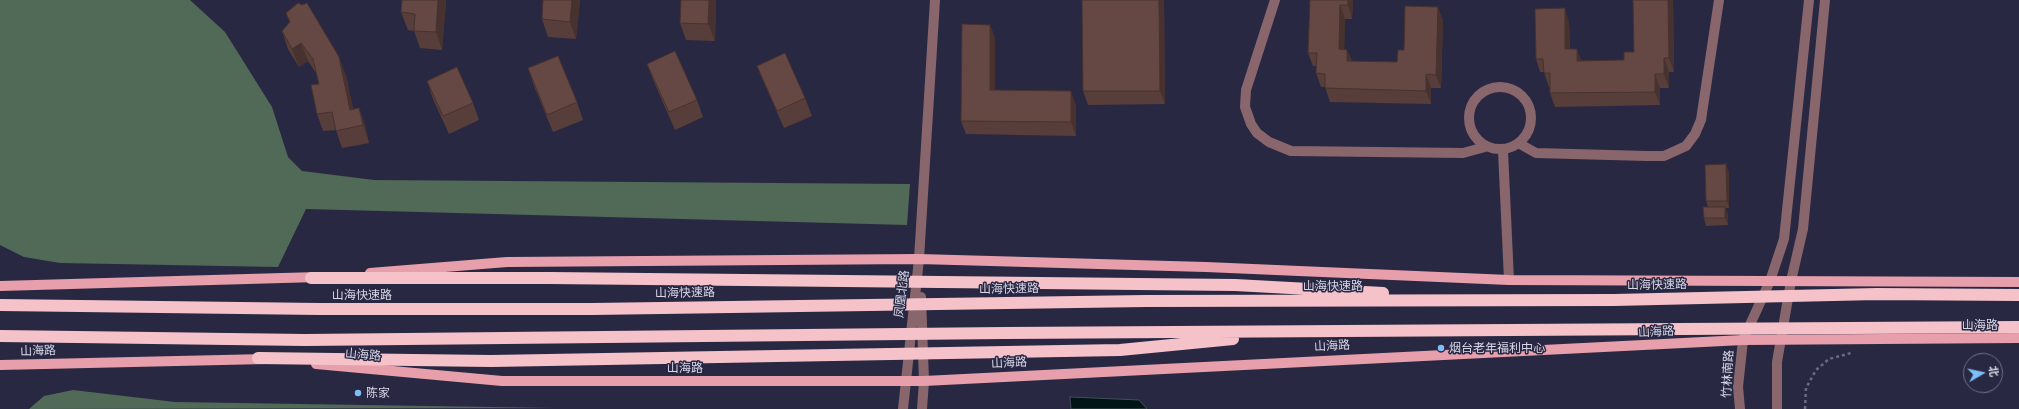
<!DOCTYPE html>
<html>
<head>
<meta charset="utf-8">
<style>
	body { margin:0 }
	#map { position:relative; width:2019px; height:409px; overflow:hidden; background:#292843; font-family:Quicksand,"Noto Sans SC",sans-serif }
	canvas { display:block }
	.north { position:absolute; left:1963px; top:353px; width:40px; height:40px; box-sizing:border-box; background:#292843; border:1px solid #6f6e86; border-radius:50%; rotate:81deg; font-size:11px; font-weight:700; line-height:16px; text-align:center; color:#d8d8ea }
	.north::after { content:''; display:block; margin:auto; width:14px; height:18px; background:#7bbef8; clip-path:polygon(50% 0,100% 100%,50% 72%,0 100%) }
</style>
</head>
<body>
<div id="map">
<canvas width="2019" height="409"></canvas>
<div class="north">北</div>
</div>
<script>
const g = document.querySelector('canvas').getContext('2d');
g.lineJoin = 'round';
function fill(path, color) { g.fillStyle = color; g.fill(path, 'evenodd'); }
const toPath = rows => new Path2D(rows.map(r => 'M' + r).join(''));
function trace(path, color, width, dash) { g.strokeStyle = color; g.lineWidth = width; g.lineCap = dash ? 'butt' : 'round'; g.setLineDash(dash || []); g.stroke(path); }
function label(font, color, halo, rows, align = 'center') {
  g.font = font + ' Quicksand,"Noto Sans SC",sans-serif'; g.lineWidth = 3; g.setLineDash([]); g.textBaseline = 'middle'; g.strokeStyle = halo; g.fillStyle = color; for (const [text, x, y, turn = 0] of rows) {
    g.save(); g.translate(x, y); g.rotate((+turn || 0) * Math.PI / 180); g.textAlign = isNaN(turn) ? turn : align; if (halo) g.strokeText(text, 0, 0); g.fillText(text, 0, 0); g.restore();
  }
}
fill(toPath([
	[0,0,190,0,225,32,272,107,288,157,302,171,374,180,910,184,907,225,306,209,278,267,60,263,24,257,0,245],
	[73,390,175,402,554,408,29,409,44,396]
]), '#516957');
const water = toPath([
	[1070,397,1139,400,1147,409,1071,409,1070,397]
]);
fill(water, '#001515');
trace(water, '#415055', 1);
trace(toPath([
	[1805,409,1806,388,1816,370,1829,359,1851,353]
]), '#6b6a82', 2.5, [3, 3]);
trace(toPath([
	[1275,0,1246,90,1245,107,1251,124,1257,133,1269,142,1291,151,1463,153,1485,147],
	'1469 118a31 31 0 1 1 62 0a31 31 0 1 1-62 0Z',
	[1520,144,1536,153,1647,156,1664,156,1686,146,1695,134,1701,120,1719,0],
	[1503,151,1509,280],
	[921,297,924,381,922,409],
	[903,409,919,259,935,0],
	[1740,409,1738,387,1743,340,1770,281,1784,239,1809,0],
	[1777,409,1777,362,1791,281,1803,229,1825,0]
]), '#89666c', 10);
trace(toPath([
	[370,273,507,262,919,259,1206,267,1509,280,2019,282],
	[0,286,318,277],
	[316,364,502,381,924,381,1743,340,2019,338],
	[0,365,266,359]
]), '#e79fac', 10);
trace(toPath([
	[311,278,549,278],
	[258,358,491,361]
]), '#f6c2ca', 12);
trace(toPath([
	[549,278,1235,285,1383,293],
	[0,305,320,309,592,309,1146,301,1614,300,1877,294,2019,295],
	[0,336,305,340,1004,333,2019,327],
	[491,361,1120,350,1233,339]
]), '#f6c2ca', 12);
fill(toPath([
	[402,0,446,0,442,50,420,48,414,31,408,30,401,12],
	[580,0,576,39,548,37,542,19],
	[681,0,716,0,715,41,686,40,680,23],
	[1164,0,1165,104,1088,105,1083,91],
	[1310,0,1353,0,1352,19,1345,19,1344,49,1347,50,1352,61,1397,62,1404,50,1443,20,1441,88,1431,88,1431,104,1330,102,1325,87,1321,87,1316,73,1317,66,1313,66,1308,53],
	[1673,0,1674,72,1669,72,1669,88,1660,88,1660,105,1555,107,1550,93,1550,87,1549,87,1544,72,1540,72,1536,59,1569,22,1570,49,1581,61,1624,60,1634,52],
	[286,13,346,75,353,109,359,108,365,125,369,143,342,148,336,130,323,131,317,114,319,84,316,73,308,61,299,67,288,49,282,31,290,23],
	[990,25,995,38,995,90,1076,105,1076,136,966,134,961,121],
	[647,64,697,100,703,117,675,130,654,82],
	[757,66,805,98,812,116,784,128,764,83],
	[528,68,577,102,583,120,553,132,534,86],
	[427,81,473,103,479,120,449,134,433,99],
	[1729,172,1729,208,1725,208,1728,214,1728,225,1706,226,1704,218,1708,207,1706,201]
]), '#573e3a');
fill(toPath([
	[438,0,446,0,442,50,436,32],
	[572,0,580,0,576,39,570,22],
	[709,0,716,0,715,41,708,24],
	[1159,0,1164,0,1165,104,1160,91],
	[1348,0,1353,0,1352,19,1348,5],
	[1668,0,1673,0,1674,72,1669,58],
	[1340,5,1345,19,1344,63,1339,49],
	[1438,7,1443,20,1441,88,1436,75],
	[1565,8,1569,22,1570,62,1565,49],
	[990,25,995,38,995,104,990,90],
	[301,43,308,61,299,67,292,49],
	[1577,49,1582,62,1577,61],
	[1347,50,1352,63,1347,61],
	[339,57,346,75,357,127,350,110],
	[1664,58,1669,72,1669,88,1664,74],
	[1426,74,1431,88,1431,104,1426,91],
	[1655,74,1660,88,1660,105,1655,92],
	[1071,91,1076,105,1076,136,1071,122],
	[359,108,365,125,369,143,363,125],
	[1726,164,1729,172,1729,208,1727,201],
	[1725,207,1728,214,1728,225,1725,218]
]), '#47322f');
const building = toPath([
	[402,0,438,0,436,32,414,31,415,14,401,12,402,0],
	[543,0,572,0,570,22,542,19,543,0],
	[681,0,709,0,708,24,680,23,681,0],
	[1082,0,1159,0,1160,91,1083,91,1082,0],
	[1310,0,1348,0,1348,5,1340,5,1339,49,1347,50,1347,61,1397,62,1398,50,1404,50,1405,6,1438,7,1436,75,1426,74,1426,91,1325,88,1325,74,1316,73,1317,53,1308,53,1310,0],
	[1633,0,1668,0,1669,58,1664,58,1664,74,1655,74,1655,92,1550,93,1550,73,1544,73,1543,59,1536,59,1535,9,1565,8,1565,49,1577,49,1577,61,1624,60,1624,52,1634,52,1633,0],
	[298,3,302,5,307,3,339,57,350,110,359,108,363,125,336,131,332,112,317,114,311,85,319,84,313,59,301,43,292,49,282,31,290,22,286,13,298,3],
	[962,24,990,25,990,90,1071,91,1071,122,961,121,962,24],
	[675,51,697,100,669,112,647,64,675,51],
	[785,53,805,98,777,111,757,66,785,53],
	[558,56,577,102,547,115,528,68,558,56],
	[457,67,473,103,443,116,427,81,457,67],
	[1726,164,1727,201,1706,201,1705,165,1726,164],
	[1703,207,1725,207,1725,218,1704,218,1703,207]
]);
fill(building, '#654843');
trace(building, '#47322f', 1);
for (const [x, y, r, color] of [
	[1441,348,4,"#7bbef8"],
	[358,393,4,"#7bbef8"]
]) { const dot = new Path2D(); dot.arc(x, y, r, 0, 2 * Math.PI); g.fillStyle = color; g.fill(dot); trace(dot, '#292843', 1.5); }
label('12px', '#d8d8ea', '#292843', [
	["山海快速路",1657,285,-1],
	["山海快速路",1333,286],
	["山海快速路",1009,289,-1],
	["山海快速路",685,293,-1],
	["凤凰北路",902,294,-83],
	["山海快速路",362,295],
	["山海路",1980,325],
	["山海路",1656,332,-3],
	["山海路",1332,346,-3],
	["山海路",38,351,-2],
	["山海路",363,355,5],
	["山海路",1009,363,-3],
	["山海路",685,368],
	["竹林南路",1728,374,-87]
]);
label('12px', '#d8d8ea', '#292843', [
	["烟台老年福利中心",1449,348],
	["陈家",366,393]
], 'left');
</script>
</body>
</html>
